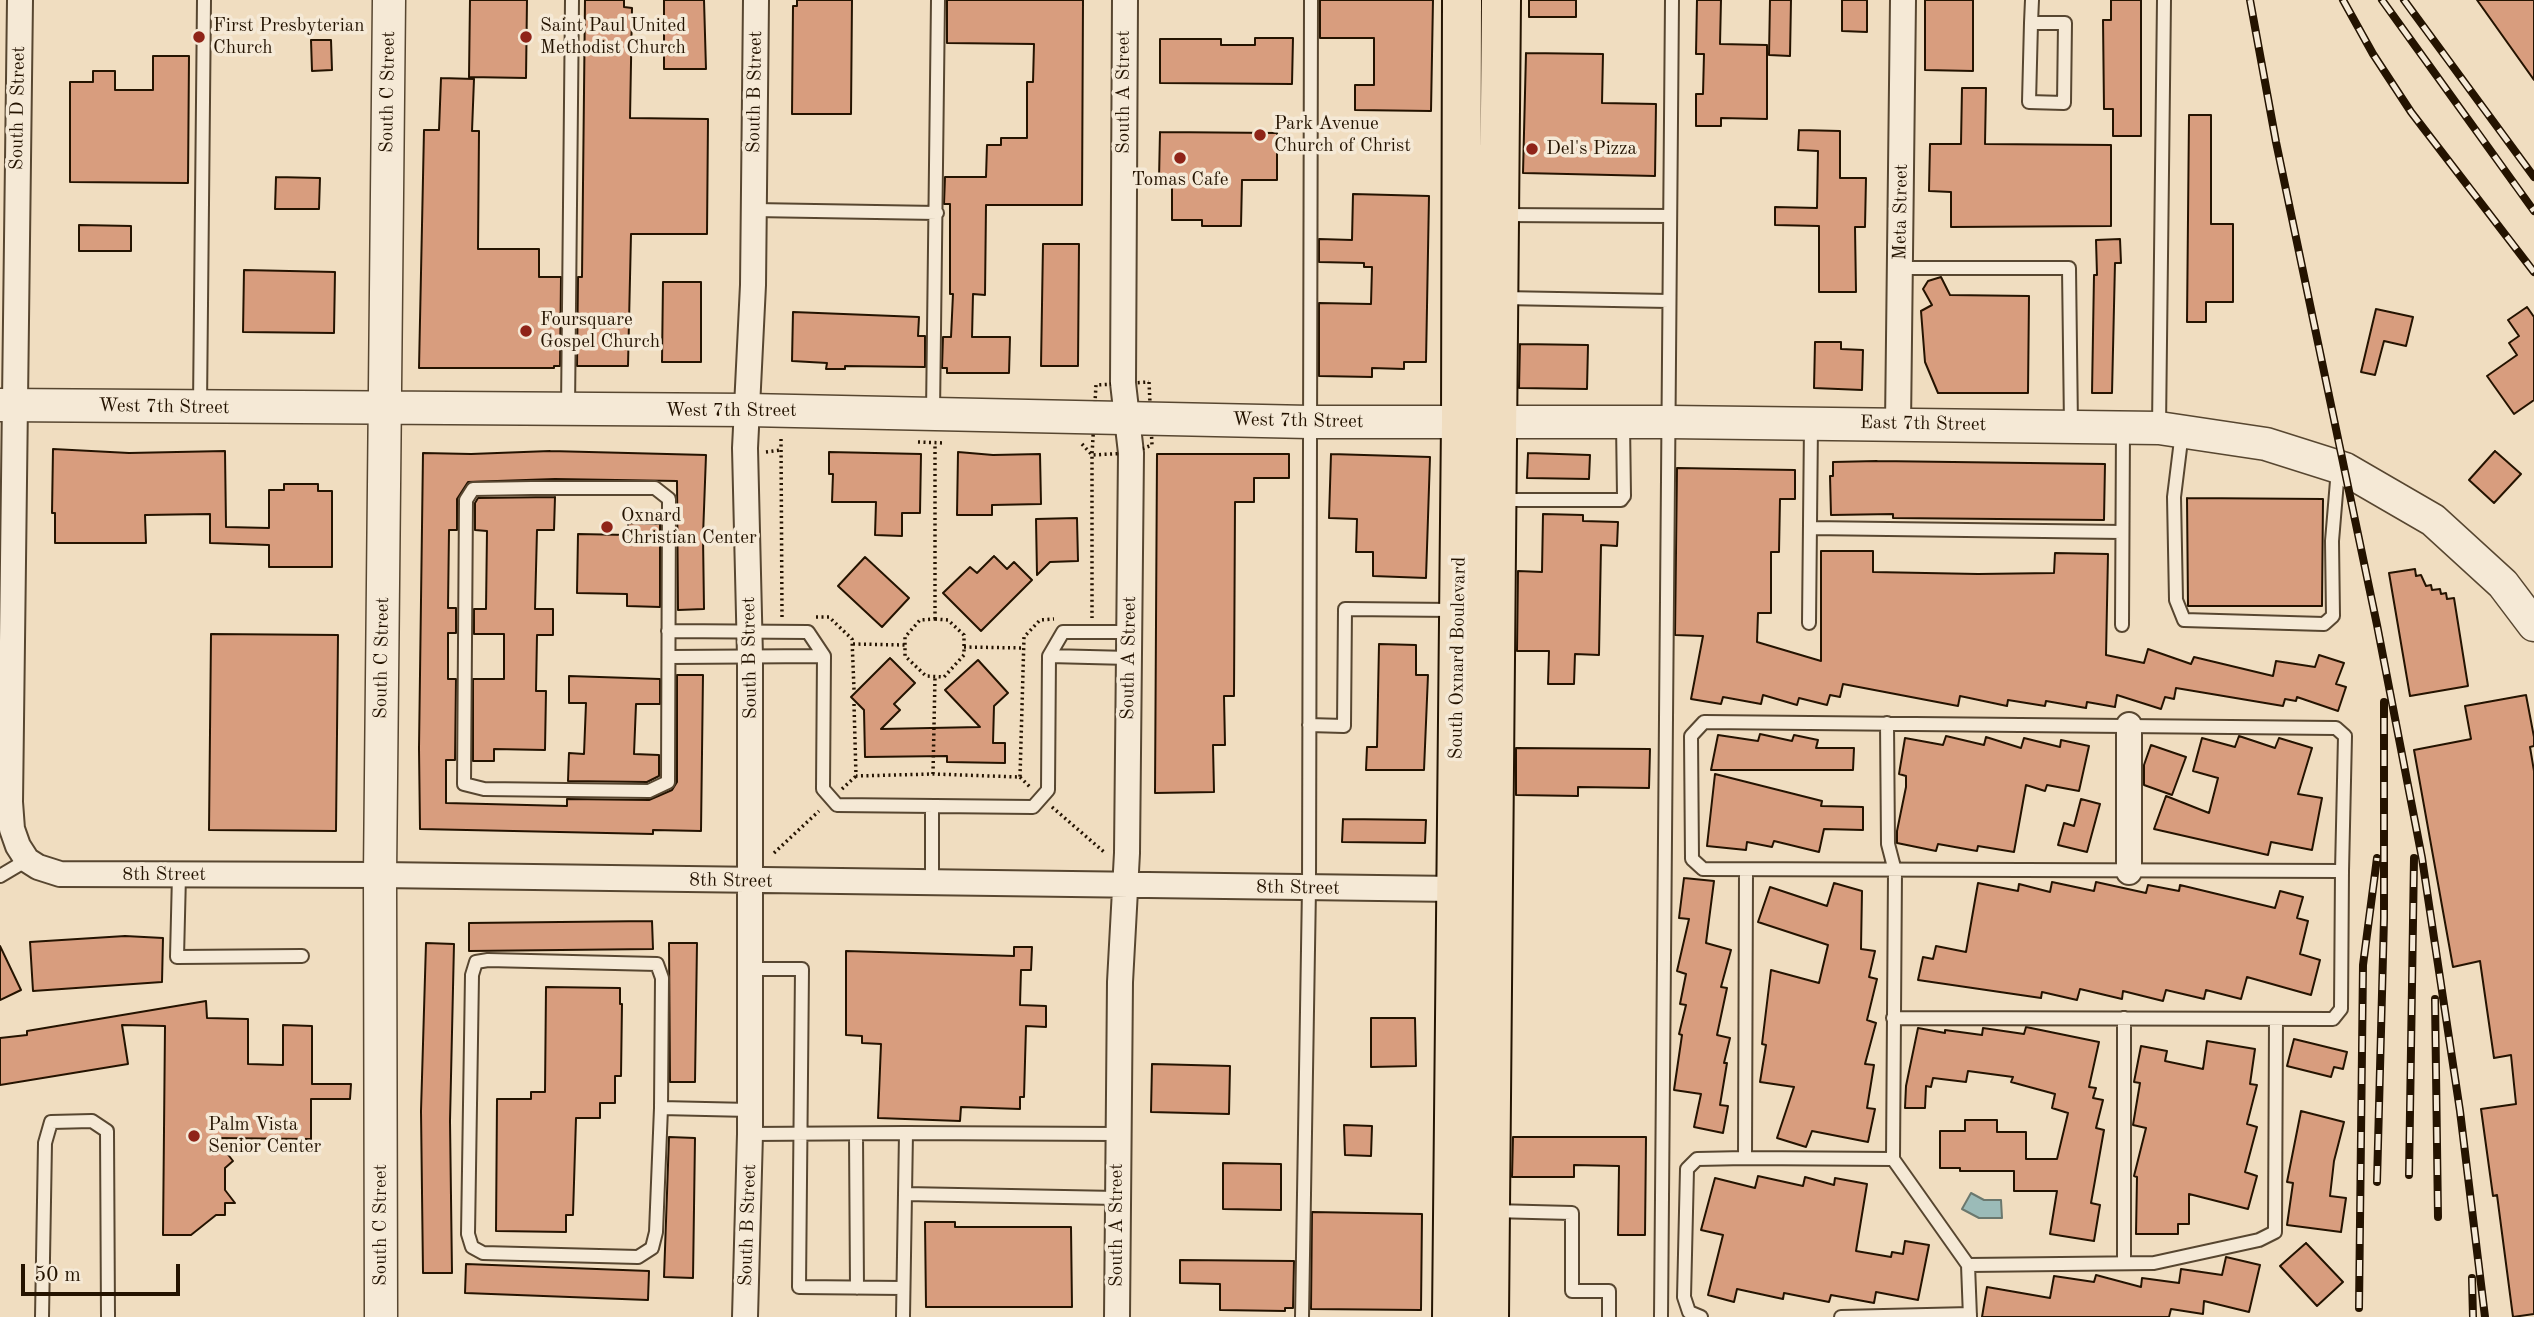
<!DOCTYPE html>
<html>
<head>
<meta charset="utf-8">
<style>
	body { margin:0 }
	#map { position:relative; width:2534px; height:1317px; overflow:hidden; background:#f0ddc0; font-family:"Old Standard TT",serif }
	canvas { display:block }
	.scale { position:absolute; left:21px; top:1264px; width:159px; height:32px; box-sizing:border-box; border:4px solid #241300; border-top:0; padding-left:9px; font-size:21px; line-height:24px; white-space:nowrap; color:#241300; -webkit-text-stroke:5px #f5e9d6; paint-order:stroke }
</style>
</head>
<body>
<div id="map">
<canvas width="2534" height="1317"></canvas>
<div class="scale">50 m</div>
</div>
<script>
const g = document.querySelector('canvas').getContext('2d');
g.lineJoin = 'round';
function fill(path, color) { g.fillStyle = color; g.fill(path, 'evenodd'); }
const toPath = rows => new Path2D(rows.map(r => 'M' + r).join(''));
function trace(path, color, width, dash) { g.strokeStyle = color; g.lineWidth = width; g.lineCap = dash ? 'butt' : 'round'; g.setLineDash(dash || []); g.stroke(path); }
function label(font, color, halo, rows, align = 'center') {
  g.font = font + ' "Old Standard TT",serif'; g.lineWidth = 7; g.setLineDash([]); g.textBaseline = 'middle'; g.strokeStyle = halo; g.fillStyle = color; for (const [text, x, y, turn = 0] of rows) {
    g.save(); g.translate(x, y); g.rotate((+turn || 0) * Math.PI / 180); g.textAlign = isNaN(turn) ? turn : align; if (halo) g.strokeText(text, 0, 0); g.fillText(text, 0, 0); g.restore();
  }
}
const water = toPath([
	[1971,1193,1984,1200,2001,1200,2002,1218,1979,1218,1962,1209,1971,1193]
]);
fill(water, '#9bbbb8');
trace(water, '#6b786e', 2);
const building = toPath([
	[470,0,527,0,526,78,469,77,470,0],
	[585,0,624,0,624,7,632,8,630,118,708,119,707,234,631,234,628,366,577,366,578,277,582,277,585,0],
	[664,0,704,0,706,69,664,69,664,0],
	[797,0,852,0,851,114,792,114,793,6,797,6,797,0],
	[947,0,1083,0,1082,205,986,205,985,295,973,294,972,337,1010,337,1009,373,947,373,947,368,942,368,943,337,951,337,953,294,950,294,950,204,944,204,945,177,986,177,987,145,1001,145,1001,138,1027,138,1027,82,1033,82,1034,44,947,43,947,0],
	[1320,0,1433,0,1431,111,1355,110,1355,85,1374,85,1374,38,1320,38,1320,0],
	[1529,0,1576,0,1576,17,1529,17,1529,0],
	[1697,0,1721,0,1720,44,1767,45,1767,119,1721,118,1721,126,1696,126,1696,94,1703,94,1704,54,1696,54,1697,0],
	[1770,0,1791,0,1790,56,1769,55,1770,0],
	[1842,0,1867,0,1867,32,1842,31,1842,0],
	[1925,0,1973,0,1973,71,1925,70,1925,0],
	[2111,0,2141,0,2141,136,2113,136,2113,109,2104,109,2103,20,2111,20,2111,0],
	[2477,0,2534,0,2534,80,2477,0],
	[1255,38,1293,38,1292,84,1160,83,1160,39,1221,39,1221,45,1255,45,1255,38],
	[311,40,331,40,332,70,312,71,311,40],
	[1526,53,1603,54,1602,103,1656,104,1655,176,1523,173,1526,53],
	[153,56,189,56,188,183,70,182,70,82,93,82,93,71,115,71,115,90,153,90,153,56],
	[441,78,474,79,472,131,479,131,478,249,539,249,539,277,561,277,560,366,554,366,554,368,419,368,424,130,439,130,441,78],
	[1962,88,1986,88,1985,144,2111,145,2111,226,1951,227,1951,192,1929,191,1930,144,1961,144,1962,88],
	[2189,115,2211,115,2211,224,2233,224,2233,302,2206,302,2206,322,2187,322,2189,115],
	[1799,130,1840,131,1840,178,1866,178,1865,227,1855,227,1856,292,1819,292,1819,226,1775,225,1775,207,1817,208,1818,151,1798,150,1799,130],
	[1160,132,1277,133,1277,180,1242,180,1241,226,1202,226,1202,220,1172,220,1172,179,1159,179,1160,132],
	[276,177,320,178,319,209,275,209,276,177],
	[1353,194,1429,196,1426,362,1404,362,1404,369,1372,368,1372,377,1319,376,1319,303,1371,304,1372,267,1364,267,1364,263,1319,262,1319,239,1352,240,1353,194],
	[79,225,131,226,131,251,79,251,79,225],
	[2120,239,2121,263,2115,263,2112,393,2092,393,2094,275,2097,275,2096,240,2120,239],
	[1043,244,1079,244,1078,366,1041,366,1043,244],
	[244,270,335,272,334,333,243,332,244,270],
	[1941,277,1950,295,2029,296,2028,393,1938,393,1925,362,1921,311,1932,305,1923,289,1928,281,1941,277],
	[663,282,701,282,701,362,662,362,663,282],
	[2527,307,2534,317,2534,400,2514,414,2487,376,2517,355,2509,343,2519,336,2508,320,2527,307],
	[2376,309,2413,317,2406,346,2384,341,2375,375,2361,372,2376,309],
	[793,312,919,317,918,336,925,336,925,367,845,366,845,369,826,369,827,363,792,361,793,312],
	[1815,342,1841,342,1841,349,1863,350,1862,390,1814,388,1815,342],
	[1520,344,1588,345,1587,389,1519,388,1520,344],
	[53,449,129,453,225,451,226,527,269,528,269,490,284,490,284,484,318,484,318,491,332,491,332,567,269,567,269,545,210,543,210,514,145,515,146,543,55,543,55,513,52,513,53,449],
	[550,451,706,455,703,536,704,609,678,610,677,481,555,479,468,482,457,499,457,530,449,530,448,608,456,608,456,633,448,633,448,679,456,679,455,760,446,760,446,803,567,806,567,799,649,800,672,790,677,782,677,675,703,675,701,831,653,830,653,834,420,829,419,748,423,453,471,454,550,451],
	[2495,451,2521,474,2494,503,2469,480,2495,451],
	[829,452,921,454,920,513,902,513,902,536,875,535,876,502,832,502,833,474,829,474,829,452],
	[958,452,993,455,1040,454,1041,504,992,505,992,515,957,515,958,452],
	[1528,453,1590,455,1589,479,1527,478,1528,453],
	[1157,454,1289,454,1289,478,1254,478,1254,502,1235,502,1234,696,1224,696,1225,745,1213,745,1214,792,1155,793,1157,454],
	[1331,454,1430,457,1426,578,1373,576,1373,552,1356,552,1357,519,1329,518,1331,454],
	[1877,461,2105,464,2104,520,1893,518,1893,514,1831,515,1830,476,1833,476,1833,462,1877,461],
	[1677,468,1795,470,1795,499,1780,499,1779,552,1771,552,1771,613,1758,613,1757,642,1821,661,1821,551,1873,551,1873,572,1978,574,2054,573,2055,553,2108,554,2106,655,2144,663,2148,649,2191,664,2194,657,2273,676,2276,661,2315,667,2319,655,2344,663,2336,684,2346,687,2338,711,2297,697,2296,701,2285,699,2283,706,2176,688,2174,699,2165,697,2161,709,2117,695,2115,707,2087,702,2086,708,2046,701,2045,706,2008,700,2007,706,1960,696,1958,706,1843,684,1840,697,1830,695,1827,705,1799,698,1797,705,1763,695,1761,704,1723,697,1721,704,1691,699,1703,636,1675,635,1677,468],
	[555,497,554,530,537,530,535,609,553,609,553,635,537,635,536,691,546,691,545,750,494,749,494,761,473,761,473,679,504,679,504,634,474,634,474,609,486,609,487,531,475,530,475,503,478,498,555,497],
	[2187,498,2323,499,2322,606,2188,606,2187,498],
	[1543,514,1583,515,1583,521,1618,522,1617,546,1601,545,1599,655,1575,654,1574,684,1548,684,1549,651,1517,651,1518,571,1542,572,1543,514],
	[1077,518,1078,561,1050,562,1037,575,1036,519,1077,518],
	[628,523,660,524,660,607,627,606,627,594,577,593,578,534,628,535,628,523],
	[994,556,1007,569,1014,562,1032,580,981,631,943,593,970,567,977,573,994,556],
	[865,557,909,598,882,627,838,586,865,557],
	[2415,569,2416,576,2421,575,2426,586,2431,585,2432,590,2440,589,2441,594,2446,593,2447,599,2454,598,2468,686,2410,696,2389,573,2415,569],
	[211,634,338,635,336,831,209,830,211,634],
	[1379,644,1416,645,1416,675,1428,675,1424,770,1366,770,1367,747,1377,747,1379,644],
	[890,658,915,683,894,704,900,710,881,729,980,727,945,690,978,660,1008,693,994,706,993,743,1005,743,1005,763,947,762,947,756,865,757,864,710,851,697,890,658],
	[569,676,660,679,660,704,636,704,634,754,659,755,659,776,647,782,568,781,569,753,584,754,586,703,569,703,569,676],
	[2526,695,2534,737,2534,746,2530,747,2534,771,2534,1314,2513,1317,2497,1195,2493,1196,2481,1109,2516,1104,2511,1055,2494,1058,2480,961,2453,967,2414,750,2471,739,2465,706,2526,695],
	[1760,734,1792,741,1794,735,1818,740,1816,748,1854,748,1853,770,1711,770,1718,735,1758,741,1760,734],
	[1946,736,1984,745,1986,737,2021,748,2024,738,2060,747,2061,740,2089,746,2079,791,2047,785,2045,791,2026,785,2014,852,1978,846,1977,851,1938,844,1936,851,1897,843,1897,831,1906,787,1906,776,1899,774,1905,738,1943,745,1946,736],
	[2239,736,2275,748,2279,738,2312,748,2298,794,2322,798,2312,850,2271,842,2268,855,2154,829,2166,796,2209,813,2218,778,2193,771,2202,738,2235,747,2239,736],
	[2151,745,2186,757,2172,795,2144,785,2144,765,2151,745],
	[1516,748,1650,749,1649,788,1578,787,1578,796,1516,795,1516,748],
	[1715,774,1822,801,1821,806,1863,807,1863,830,1824,829,1819,852,1774,841,1772,847,1747,842,1746,850,1707,846,1715,774],
	[2081,799,2100,804,2087,852,2058,845,2064,823,2074,826,2081,799],
	[1343,819,1426,820,1425,843,1342,842,1343,819],
	[1684,878,1714,881,1706,943,1731,950,1721,987,1727,988,1717,1035,1730,1038,1724,1063,1727,1063,1720,1105,1728,1106,1723,1133,1694,1127,1701,1094,1674,1090,1682,1035,1679,1034,1686,1005,1680,1004,1686,974,1677,971,1689,919,1679,918,1684,878],
	[2052,882,2094,891,2096,882,2146,893,2148,885,2179,891,2180,885,2275,908,2280,891,2303,897,2297,918,2308,921,2300,954,2320,960,2311,995,2247,977,2241,999,2206,990,2204,999,2166,990,2163,1001,2123,991,2122,999,2080,989,2077,1000,2042,992,2041,998,1918,980,1923,957,1933,959,1936,946,1966,952,1978,883,2018,891,2019,884,2050,892,2052,882],
	[1834,883,1862,891,1861,949,1875,951,1869,977,1877,979,1867,1020,1876,1023,1865,1064,1874,1065,1867,1108,1875,1109,1868,1142,1812,1131,1806,1147,1777,1138,1794,1087,1760,1082,1766,1045,1762,1044,1771,970,1819,983,1828,945,1758,922,1770,887,1827,906,1834,883],
	[652,921,653,949,469,951,469,923,652,921],
	[125,936,163,938,162,982,33,991,30,942,125,936],
	[426,943,454,944,450,1121,452,1273,423,1273,421,1111,426,943],
	[669,943,697,943,695,1082,670,1082,669,943],
	[0,946,21,990,0,1000,0,946],
	[1014,947,1032,947,1031,970,1021,970,1020,1005,1046,1006,1046,1027,1026,1026,1024,1097,1020,1097,1020,1109,961,1107,960,1121,878,1118,881,1044,862,1043,862,1036,846,1035,846,951,1014,956,1014,947],
	[546,987,620,988,620,1004,622,1004,621,1076,615,1076,615,1103,600,1103,600,1118,576,1118,573,1215,566,1215,566,1232,496,1231,497,1099,531,1099,531,1092,545,1092,546,987],
	[206,1001,207,1018,248,1019,248,1064,283,1065,283,1025,312,1026,312,1084,351,1084,350,1099,311,1099,311,1139,215,1138,233,1161,225,1168,225,1190,235,1203,225,1203,225,1215,216,1215,191,1235,163,1235,165,1026,122,1025,128,1064,0,1085,0,1038,27,1035,27,1031,206,1001],
	[1371,1018,1415,1018,1416,1066,1371,1067,1371,1018],
	[2026,1027,2099,1042,2089,1087,2096,1088,2093,1098,2103,1100,2096,1128,2104,1130,2091,1203,2100,1205,2094,1241,2050,1234,2057,1191,2014,1191,2014,1171,1960,1171,1960,1168,1940,1168,1940,1131,1965,1131,1965,1120,1997,1120,1997,1132,2026,1132,2026,1159,2057,1159,2068,1113,2052,1108,2055,1094,2011,1082,2013,1077,1968,1071,1966,1082,1933,1078,1931,1087,1926,1086,1925,1108,1905,1108,1906,1086,1918,1028,1945,1033,1945,1030,1982,1035,1983,1028,2024,1034,2026,1027],
	[2294,1039,2347,1052,2343,1069,2334,1067,2331,1077,2287,1066,2294,1039],
	[2207,1041,2255,1049,2250,1084,2257,1085,2247,1124,2257,1127,2245,1172,2257,1176,2248,1209,2189,1194,2189,1224,2178,1224,2178,1234,2136,1234,2137,1177,2134,1176,2146,1128,2133,1125,2140,1083,2134,1082,2141,1046,2167,1051,2165,1061,2203,1069,2207,1041],
	[1152,1064,1230,1066,1229,1114,1151,1112,1152,1064],
	[2301,1111,2344,1122,2334,1161,2330,1196,2346,1198,2341,1232,2287,1225,2293,1183,2287,1182,2301,1111],
	[1344,1125,1372,1126,1371,1156,1345,1155,1344,1125],
	[669,1137,695,1138,693,1278,664,1277,669,1137],
	[1513,1137,1646,1137,1645,1235,1618,1235,1619,1166,1574,1165,1574,1177,1512,1177,1513,1137],
	[1223,1163,1281,1164,1281,1210,1223,1209,1223,1163],
	[1758,1176,1803,1186,1805,1177,1834,1185,1835,1178,1867,1184,1856,1251,1891,1257,1892,1252,1903,1254,1905,1241,1929,1245,1918,1300,1876,1292,1874,1303,1831,1295,1829,1302,1784,1293,1783,1299,1737,1289,1734,1302,1708,1295,1723,1235,1701,1230,1715,1178,1755,1188,1758,1176],
	[1312,1212,1422,1214,1421,1310,1311,1309,1312,1212],
	[925,1222,955,1222,955,1227,1071,1227,1072,1307,926,1307,925,1222],
	[2306,1243,2343,1282,2317,1306,2280,1266,2306,1243],
	[2226,1257,2260,1265,2249,1312,2204,1301,2203,1314,2171,1309,2169,1317,1982,1317,1987,1287,2050,1298,2054,1276,2094,1282,2096,1275,2141,1287,2142,1278,2179,1283,2181,1269,2222,1275,2226,1257],
	[1180,1260,1294,1261,1293,1308,1285,1308,1285,1311,1220,1310,1220,1284,1180,1283,1180,1260],
	[466,1264,649,1271,648,1300,465,1293,466,1264]
]);
fill(building, '#d89d7e');
trace(building, '#241300', 2);
const service = toPath([
	[2031,23,2065,23,2064,103,2029,102,2031,23,2032,0],
	[754,210,937,213],
	[1503,215,1670,216],
	[1900,268,2069,268,2071,426],
	[1502,298,1669,301],
	[200,406,204,0],
	[568,409,572,0],
	[933,413,938,0],
	[2159,427,2164,0],
	[2182,432,2174,497,2176,600,2184,620,2324,624,2333,616,2332,541,2338,469],
	[532,488,655,488,669,499,668,782,649,791,484,789,464,784,466,500,473,489,532,488],
	[1500,500,1621,500,1624,496,1623,423],
	[1810,528,2122,532],
	[1809,623,1811,424],
	[2122,625,2123,427],
	[668,631,808,632,824,656,823,789,837,805,1033,807,1048,790,1049,656,1063,632,1129,632],
	[1049,656,1129,658],
	[669,657,824,656],
	[1887,723,1888,844,1895,871,1893,1159,1968,1265,1970,1317],
	[1309,725,1344,726,1345,609,1454,610],
	[1746,870,1745,1158,1893,1159],
	[179,875,177,957,302,956],
	[0,876,27,860],
	[932,884,932,806],
	[488,960,657,964,662,978,661,1108,656,1232,652,1248,638,1257,483,1253,472,1247,468,1234,472,975,476,962,488,960],
	[750,969,802,969,799,1287,903,1288],
	[1893,1018,2333,1019,2341,1009,2342,871,1703,869,1692,859,1691,736,1704,722,2336,728,2345,736,2342,871],
	[2124,1018,2124,1263],
	[661,1108,750,1110],
	[750,1134,906,1133],
	[856,1134,857,1288],
	[1117,1198,905,1194,906,1133,1118,1134],
	[1493,1211,1572,1213,1572,1291,1609,1291,1609,1317],
	[1968,1265,2154,1263,2259,1240,2275,1232,2276,1019],
	[42,1317,45,1143,51,1122,92,1121,107,1131,108,1317],
	[903,1317,905,1194],
	[1302,1317,1309,888,1311,0],
	[1661,1317,1672,0],
	[1701,1317,1689,1312,1684,1297,1687,1169,1697,1159,1745,1158],
	[1841,1317,1970,1314]
]);
const minor = toPath([
	[20,0,10,802,12,829,18,846,27,860,38,867,60,874,380,875,1455,889],
	[1898,424,1903,0],
	[2129,725,2129,872],
	[745,1317,750,1134,750,657,745,448,753,285,756,0],
	[1117,1317,1120,982,1127,853,1131,453,1123,383,1125,0]
]);
const tertiary = toPath([
	[0,405,748,410,1309,422,1669,422,2159,428,2266,444,2345,469,2433,520,2503,584,2534,625],
	[381,1317,380,875,389,0]
]);
const primary = toPath([
	[1452,1317,1461,422,1462,0],
	[1489,1317,1501,0]
]);
trace(service, '#574630', 16);
trace(minor, '#574630', 28);
trace(tertiary, '#574630', 35);
trace(primary, '#241300', 42);
trace(toPath([
	[1149,382,1152,445,1131,453,1092,455,1096,385,1149,382],
	[918,442,945,443],
	[1082,444,1092,455,1092,618],
	[766,452,781,450],
	[782,617,781,439,784,439],
	[816,617,829,617,852,639,854,690],
	[935,619,948,620,964,635,964,655,944,677,926,676,905,656,905,637,920,620,935,619],
	[935,619,935,443],
	[853,644,905,645],
	[964,647,1023,648],
	[854,704,856,776,933,774,1020,777,1024,637,1040,620,1054,619],
	[933,774,935,677],
	[1020,777,1031,788],
	[842,789,856,776],
	[1052,807,1104,852],
	[774,853,819,811]
]), '#241300', 3.5, [2, 3.5]);
trace(service, '#f5e9d6', 12);
trace(minor, '#f5e9d6', 24);
trace(tertiary, '#f5e9d6', 32);
trace(primary, '#f0ddc0', 38);
const rail = toPath([
	[2250,0,2276,142,2377,625,2422,858,2460,1111,2485,1317],
	[2343,0,2373,54,2411,112,2534,272],
	[2382,0,2534,211],
	[2404,0,2534,177],
	[2435,999,2438,1217],
	[2409,1175,2414,858],
	[2377,1182,2384,918,2384,702],
	[2472,1278,2473,1317],
	[2359,1308,2363,965,2377,858]
]);
trace(rail, '#241300', 8);
trace(rail, '#f5e9d6', 5, [16]);
for (const [x, y, r, color] of [
	[199,37,7,"#8f2418"],
	[526,37,7,"#8f2418"],
	[1260,135,7,"#8f2418"],
	[1532,149,7,"#8f2418"],
	[1180,158,7,"#8f2418"],
	[526,331,7,"#8f2418"],
	[607,527,7,"#8f2418"],
	[194,1136,7,"#8f2418"]
]) { const dot = new Path2D(); dot.arc(x, y, r, 0, 2 * Math.PI); g.fillStyle = color; g.fill(dot); trace(dot, '#f5e9d6', 2.5); }
label('19px', '#241300', '#f5e9d6', [
	["First Presbyterian",213,26],
	["Church",213,48],
	["Saint Paul United",540,26],
	["Methodist Church",540,48],
	["Park Avenue",1274,124],
	["Church of Christ",1274,146],
	["Del's Pizza",1546,149],
	["Tomas Cafe",1180,180,"center"],
	["Foursquare",540,320],
	["Gospel Church",540,342],
	["Oxnard",621,516],
	["Christian Center",621,538],
	["Palm Vista",208,1125],
	["Senior Center",208,1147]
], 'left');
label('19px', '#241300', '#f5e9d6', [
	["South C Street",388,92,-89],
	["South B Street",755,92,-89],
	["South A Street",1124,92,-90],
	["South D Street",18,108,-89],
	["Meta Street",1901,212,-89],
	["West 7th Street",164,407,1],
	["West 7th Street",731,411],
	["West 7th Street",1298,421,1],
	["East 7th Street",1923,424,1],
	["South C Street",382,658,-89],
	["South B Street",750,658,-91],
	["South A Street",1129,658,-89],
	["South Oxnard Boulevard",1458,658,-89],
	["8th Street",164,875],
	["8th Street",731,881,1],
	["8th Street",1298,888,1],
	["South C Street",381,1225,-90],
	["South B Street",748,1225,-88],
	["South A Street",1117,1225,-90]
]);
</script>
</body>
</html>
